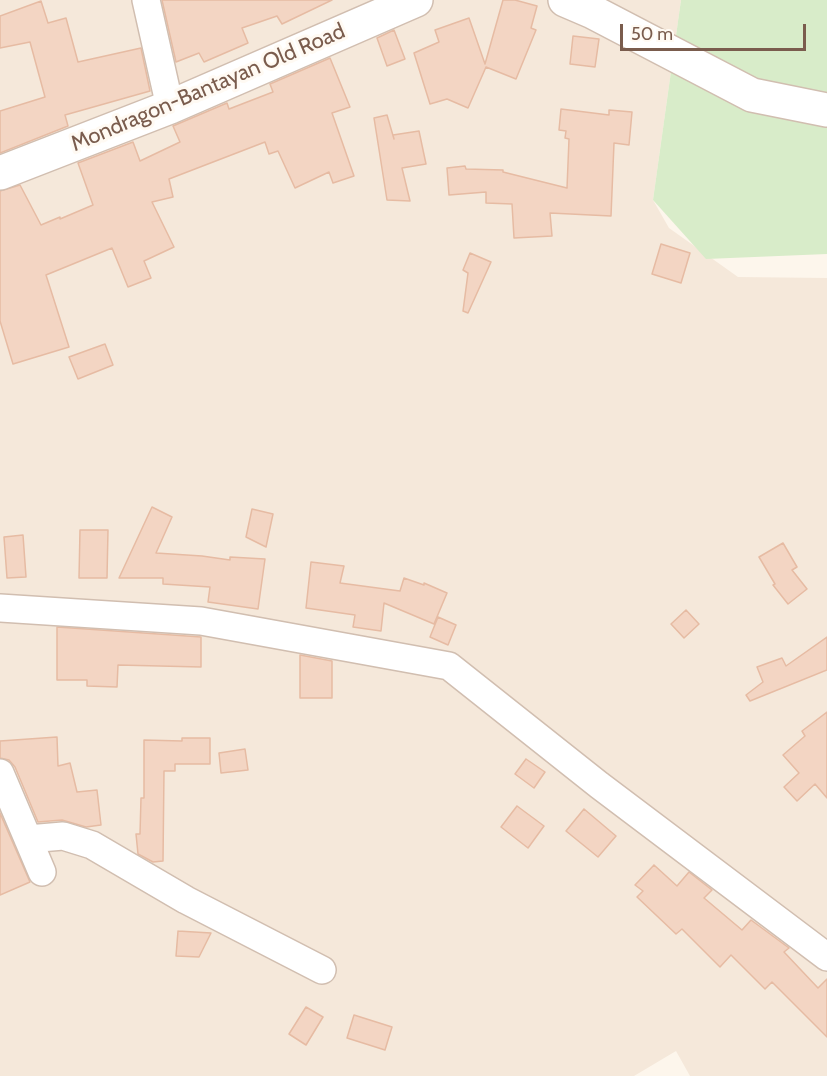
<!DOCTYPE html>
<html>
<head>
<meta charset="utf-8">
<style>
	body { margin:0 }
	#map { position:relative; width:827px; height:1076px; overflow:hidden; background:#fdf6ec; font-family:Cabin,sans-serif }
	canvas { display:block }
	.scale { position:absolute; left:620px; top:24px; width:186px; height:27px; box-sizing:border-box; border:3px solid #7a5c4d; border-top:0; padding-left:8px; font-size:18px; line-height:21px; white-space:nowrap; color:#7a5c4d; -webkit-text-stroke:4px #fffaf3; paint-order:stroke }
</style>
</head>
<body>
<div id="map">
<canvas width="827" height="1076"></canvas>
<div class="scale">50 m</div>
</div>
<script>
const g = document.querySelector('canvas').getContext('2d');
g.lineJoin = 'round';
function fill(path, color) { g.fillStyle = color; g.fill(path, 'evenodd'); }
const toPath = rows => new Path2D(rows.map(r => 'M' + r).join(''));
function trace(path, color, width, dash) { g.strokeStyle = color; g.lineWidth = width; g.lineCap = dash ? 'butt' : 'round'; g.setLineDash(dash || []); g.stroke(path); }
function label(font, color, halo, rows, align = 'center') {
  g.font = font + ' Cabin,sans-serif'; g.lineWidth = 6; g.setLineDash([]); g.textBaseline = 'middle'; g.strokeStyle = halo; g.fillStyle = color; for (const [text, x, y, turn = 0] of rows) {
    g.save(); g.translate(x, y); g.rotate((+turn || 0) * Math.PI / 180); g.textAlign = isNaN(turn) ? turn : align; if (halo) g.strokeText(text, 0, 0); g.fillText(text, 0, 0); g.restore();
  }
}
fill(toPath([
	[0,0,681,0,653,200,669,228,738,277,827,278,827,1076,690,1076,676,1051,634,1076,0,1076]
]), '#f5e8da');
fill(toPath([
	[681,0,827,0,827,254,706,259,653,200]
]), '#d8ecc9');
const building = toPath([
	[162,0,332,0,282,24,277,16,242,28,248,43,204,62,199,53,176,62,162,0],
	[503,0,515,0,537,6,531,28,536,30,516,79,486,67,468,108,447,99,430,104,414,53,439,42,435,30,469,18,485,64,503,0],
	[41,1,48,23,66,18,78,62,141,48,150,91,65,115,68,126,0,153,0,111,45,97,30,42,0,48,0,16,41,1],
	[394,30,405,59,387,66,377,38,394,30],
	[573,36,599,39,595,67,570,64,573,36],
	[330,58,350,107,332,113,354,176,333,183,329,172,295,188,278,151,269,154,265,142,169,179,173,197,152,202,174,247,144,261,151,278,128,287,112,248,46,275,69,347,13,364,0,321,0,191,20,185,41,225,60,217,60,219,93,205,78,163,133,142,140,161,180,142,173,126,227,103,229,109,273,92,270,84,330,58],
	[561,109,609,115,609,110,632,112,629,145,614,143,611,216,550,213,552,236,514,238,512,204,486,203,486,192,449,195,447,168,465,166,466,169,503,170,503,172,567,188,569,139,565,138,566,131,559,130,561,109],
	[387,115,394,139,393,135,419,131,426,164,402,168,410,201,387,200,374,118,387,115],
	[661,244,690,253,681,283,652,274,661,244],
	[470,253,491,262,468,313,463,311,468,273,463,270,470,253],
	[105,344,113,365,78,379,69,357,105,344],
	[152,507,172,517,156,553,202,556,230,560,230,557,265,559,258,609,208,602,210,587,163,584,163,578,119,578,152,507],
	[252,509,273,514,266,547,246,537,252,509],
	[80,530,108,530,107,578,79,578,80,530],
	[23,535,26,577,7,578,4,537,23,535],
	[783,543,797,567,792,570,807,589,788,604,773,585,775,584,759,557,783,543],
	[311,562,344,566,340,583,400,591,404,578,424,585,424,583,447,593,434,624,384,603,381,631,353,627,355,615,306,608,311,562],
	[686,610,699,624,684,638,671,624,686,610],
	[438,617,456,625,448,645,430,637,438,617],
	[57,627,201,637,201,667,118,665,117,687,87,686,87,680,57,680,57,627],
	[827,637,827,670,750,701,746,695,763,682,757,667,782,658,786,666,827,637],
	[300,655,332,661,332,698,300,698,300,655],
	[827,712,827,798,815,784,797,801,784,787,799,773,783,755,805,736,802,731,827,712],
	[57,737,58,766,70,763,77,792,97,790,101,825,86,827,62,820,38,822,15,767,9,760,0,758,0,741,57,737],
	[182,738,210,738,210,764,175,764,175,771,164,771,163,861,153,862,138,854,136,834,140,834,141,798,144,798,144,740,182,741,182,738],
	[245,749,248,770,221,773,219,753,245,749],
	[526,759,545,772,534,788,515,774,526,759],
	[517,806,544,826,528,848,501,827,517,806],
	[584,809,616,836,598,857,566,831,584,809],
	[0,813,30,882,0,895,0,813],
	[654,865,677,886,689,872,712,890,704,898,742,930,751,920,789,948,784,952,818,988,827,979,827,1037,772,982,765,989,731,955,720,967,682,929,676,934,637,897,643,891,635,885,654,865],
	[178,931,211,933,199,957,176,956,178,931],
	[306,1007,323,1017,306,1045,289,1034,306,1007],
	[354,1015,392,1027,385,1050,347,1038,354,1015]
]);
fill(building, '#f3d5c3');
trace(building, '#e6bba3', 1.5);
const minor = toPath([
	[146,0,170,107],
	[0,608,201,621,449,666,599,785,827,957],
	[0,773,42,872],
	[28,839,63,836,92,845,186,900,322,970]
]);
const tertiary = toPath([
	[565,0,593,12,752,95,827,110],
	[0,173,170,107,416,0]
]);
trace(minor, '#d1beb0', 30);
trace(tertiary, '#d1beb0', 36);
trace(minor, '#fff', 27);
trace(tertiary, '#fff', 33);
label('22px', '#7a5c4d', '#fffaf3', [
	["Mondragon-Bantayan Old Road",208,88,-23]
]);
</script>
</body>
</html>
